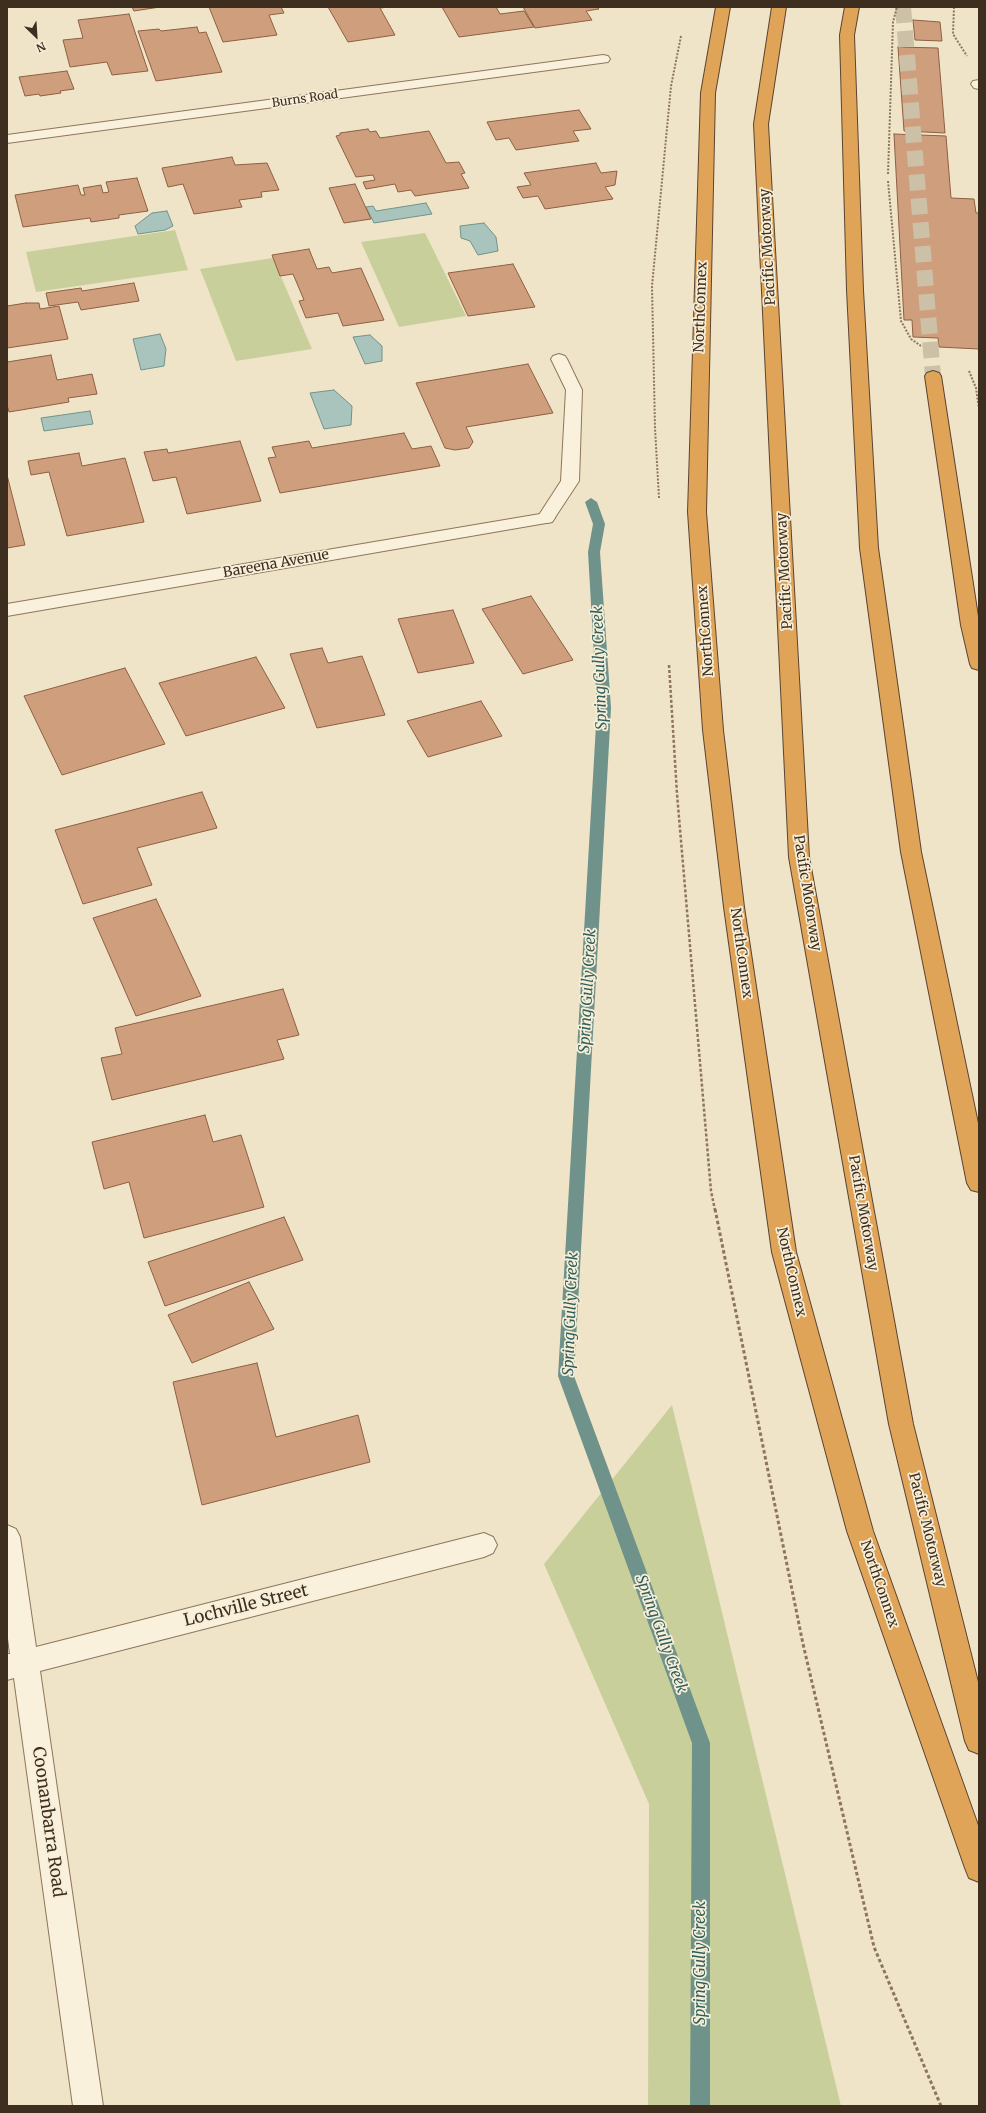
<!DOCTYPE html>
<html>
<head>
<meta charset="utf-8">
<style>
	body { margin:0 }
	#map { position:relative; width:986px; height:2113px; overflow:hidden; background:#f0e4c8; font-family:Merriweather,serif }
	canvas { display:block }
	.frame { position:absolute; inset:0; border:8px solid #3d2e20; pointer-events:none }
	.north { position:absolute; left:16px; top:16px; width:40px; height:40px; -webkit-text-stroke:3px #f7eed8; paint-order:stroke; rotate:155deg; font-size:11px; font-weight:700; line-height:16px; text-align:center; color:#3d2e20 }
	.north::after { content:''; display:block; margin:auto; width:14px; height:18px; background:#3d2e20; clip-path:polygon(50% 0,100% 100%,50% 72%,0 100%) }
</style>
</head>
<body>
<div id="map">
<canvas width="986" height="2113"></canvas>
<div class="frame"></div>
<div class="north">N</div>
</div>
<script>
const g = document.querySelector('canvas').getContext('2d');
g.lineJoin = 'round';
function fill(path, color) { g.fillStyle = color; g.fill(path, 'evenodd'); }
const toPath = rows => new Path2D(rows.map(r => 'M' + r).join(''));
function trace(path, color, width, dash) { g.strokeStyle = color; g.lineWidth = width; g.lineCap = dash ? 'butt' : 'round'; g.setLineDash(dash || []); g.stroke(path); }
function label(font, color, halo, rows, align = 'center') {
  g.font = font + ' Merriweather,serif'; g.lineWidth = 3.5; g.setLineDash([]); g.textBaseline = 'middle'; g.strokeStyle = halo; g.fillStyle = color; for (const [text, x, y, turn = 0] of rows) {
    g.save(); g.translate(x, y); g.rotate((+turn || 0) * Math.PI / 180); g.textAlign = isNaN(turn) ? turn : align; if (halo) g.strokeText(text, 0, 0); g.fillText(text, 0, 0); g.restore();
  }
}
fill(toPath([
	[175,230,188,270,36,292,26,252],
	[425,233,466,316,399,327,361,242],
	[273,258,312,349,236,361,200,269],
	[672,1405,841,2106,648,2106,649,1804,544,1564]
]), '#c9cf9b');
const water = toPath([
	[426,203,432,214,374,223,366,207,373,206,376,211,426,203],
	[167,211,173,226,165,230,138,234,135,226,152,213,167,211],
	[484,223,496,237,498,251,478,255,470,241,461,238,460,226,484,223],
	[160,334,166,349,164,366,141,370,133,339,160,334],
	[370,335,382,346,382,361,365,364,353,337,370,335],
	[334,390,352,406,351,425,324,429,310,393,334,390],
	[90,411,93,424,44,431,41,418,90,411]
]);
fill(water, '#a9c4bc');
trace(water, '#6f938a', 1);
fill(toPath([
	[591,498,597,502,605,524,600,552,611,708,574,1376,710,1743,710,2106,690,2106,692,1743,558,1376,597,708,588,552,593,524,585,502,591,498]
]), '#6f938a');
const building = toPath([
	[132,7,160,7,134,11,132,7],
	[209,7,281,7,284,13,269,15,277,35,223,42,209,7],
	[328,7,389,7,380,8,395,35,348,42,328,7],
	[442,7,496,7,500,14,524,11,534,27,459,37,442,7],
	[523,7,597,7,599,9,586,11,592,20,535,28,523,7],
	[129,14,148,71,112,75,107,62,70,67,63,40,83,38,78,20,129,14],
	[913,20,940,22,942,41,915,40,913,20],
	[197,27,199,33,206,32,222,72,156,81,138,31,159,29,161,31,197,27],
	[898,47,938,48,945,133,904,131,898,47],
	[67,71,74,89,60,91,61,93,40,96,39,94,25,96,19,77,67,71],
	[579,110,591,129,573,131,579,141,516,150,509,138,496,140,487,122,579,110],
	[368,129,370,132,376,131,380,138,429,131,446,163,459,162,465,173,461,174,469,188,415,196,411,190,398,192,395,184,366,189,363,182,375,180,373,175,356,177,336,136,340,135,340,133,368,129],
	[894,134,946,136,951,198,974,199,976,213,979,213,979,349,939,347,938,338,913,337,912,320,904,320,894,134],
	[232,157,235,165,267,163,279,190,261,192,262,197,239,200,242,207,194,214,183,184,168,187,162,168,232,157],
	[596,163,601,173,617,171,615,185,605,187,613,199,545,209,538,196,523,198,517,187,531,185,524,173,596,163],
	[137,178,148,211,119,215,119,218,91,222,90,218,23,227,15,195,78,185,81,195,85,195,83,188,101,185,103,193,109,192,106,182,137,178],
	[355,184,371,219,344,223,329,188,355,184],
	[309,249,317,269,329,267,332,273,361,268,384,320,343,326,338,313,306,318,299,301,304,300,293,274,280,276,272,255,309,249],
	[513,264,535,307,468,316,448,273,513,264],
	[134,283,139,301,81,310,78,302,49,306,46,293,81,288,82,291,134,283],
	[26,303,39,303,40,309,59,306,68,339,7,348,7,306,26,303],
	[51,355,57,380,92,374,97,394,68,398,69,402,9,412,7,405,7,362,51,355],
	[528,364,553,413,466,427,473,442,469,448,455,450,445,448,416,383,528,364],
	[404,433,412,449,431,446,440,466,280,493,268,458,276,457,272,447,309,441,312,448,404,433],
	[240,441,261,501,187,514,176,477,153,481,144,452,167,449,168,453,240,441],
	[79,453,82,466,125,458,144,522,67,536,49,472,31,475,28,461,79,453],
	[7,475,25,545,7,548,7,475],
	[531,596,573,660,523,674,482,609,531,596],
	[453,610,474,663,418,673,398,619,453,610],
	[322,648,328,663,362,656,385,715,317,728,290,654,322,648],
	[256,657,285,708,186,736,159,683,256,657],
	[125,668,165,744,62,775,24,696,125,668],
	[481,701,502,736,428,757,407,721,481,701],
	[202,792,217,828,137,848,152,885,83,904,55,830,202,792],
	[156,899,201,996,136,1016,93,918,156,899],
	[283,989,299,1035,277,1040,284,1059,112,1100,101,1058,122,1054,115,1028,283,989],
	[205,1115,213,1142,241,1135,264,1207,144,1238,129,1182,104,1189,92,1142,205,1115],
	[284,1217,303,1260,165,1306,148,1262,284,1217],
	[249,1282,274,1329,192,1363,168,1315,249,1282],
	[257,1363,276,1437,358,1415,370,1462,202,1505,173,1382,257,1363]
]);
fill(building, '#cf9f7d');
trace(building, '#8d5f41', 1);
trace(toPath([
	[903,7,933,376]
]), '#ccc0a6', 16, [16, 8]);
const service = toPath([
	[979,80,979,89,974,88,971,84,973,81,979,80],
	[559,354,565,356,567,359,582,390,579,481,552,522,546,523,540,522,537,518,561,481,566,390,551,359,553,356,559,354]
]);
const minor = toPath([
	[603,55,608,56,610,59,608,62,7,143,7,135,603,55],
	[546,513,552,514,555,518,552,522,7,616,7,604,546,513],
	[7,1525,16,1529,20,1537,36,1647,484,1533,493,1537,497,1545,493,1553,484,1557,40,1671,103,2106,73,2106,14,1678,7,1680,7,1654,10,1654,7,1631,7,1525]
]);
const motorway = toPath([
	[716,7,730,7,715,93,706,512,723,730,744,907,796,1252,873,1531,979,1828,979,1882,969,1878,965,1868,847,1531,772,1252,724,907,703,730,688,512,701,93,716,7],
	[772,7,786,7,768,124,809,857,913,1424,979,1686,979,1754,969,1750,965,1741,889,1424,789,857,754,124,772,7],
	[845,7,859,7,854,35,863,290,878,548,921,852,979,1128,979,1192,971,1190,967,1183,901,852,860,548,847,290,840,35,845,7],
	[933,371,939,373,941,376,979,623,979,670,972,668,970,664,961,625,925,376,927,373,933,371]
]);
trace(service, '#8d765c', 2);
trace(minor, '#8d765c', 2);
trace(motorway, '#5b4430', 2);
trace(toPath([
	[954,7,953,34,967,56],
	[888,174,893,22,897,7],
	[888,181,901,321,911,339,921,346],
	[969,371,976,388,979,409],
	[659,498,655,428,652,286,671,86,681,36]
]), '#8d765c', 2, [2, 1.5]);
trace(toPath([
	[669,665,677,794,711,1191,715,1210]
]), '#8d765c', 2.5, [3, 2]);
trace(toPath([
	[715,1209,803,1644,874,1947,941,2106]
]), '#8d765c', 3, [3.5, 2.5]);
fill(service, '#faf1dc');
fill(minor, '#faf1dc');
fill(motorway, '#e0a458');
label('12px', '#3d2e20', '#f7eed8', [
	["Burns Road",305,99,-8]
]);
label('14px', '#3d2e20', '#f7eed8', [
	["Pacific Motorway",768,247,-93],
	["NorthConnex",701,307,-88],
	["Bareena Avenue",276,564,-10],
	["Pacific Motorway",785,571,-93],
	["NorthConnex",706,631,-94],
	["Pacific Motorway",807,893,81],
	["NorthConnex",741,953,82],
	["Pacific Motorway",863,1213,80],
	["NorthConnex",791,1272,77],
	["Pacific Motorway",927,1530,76],
	["NorthConnex",879,1584,71]
]);
label('italic 15px', '#2f5d5a', '#f7eed8', [
	["Spring Gully Creek",600,668,-92],
	["Spring Gully Creek",588,991,-87],
	["Spring Gully Creek",571,1314,-88],
	["Spring Gully Creek",661,1634,70],
	["Spring Gully Creek",701,1963,-90]
]);
label('17px', '#3d2e20', '#f7eed8', [
	["Lochville Street",246,1606,-14],
	["Coonanbarra Road",48,1822,82]
]);
</script>
</body>
</html>
